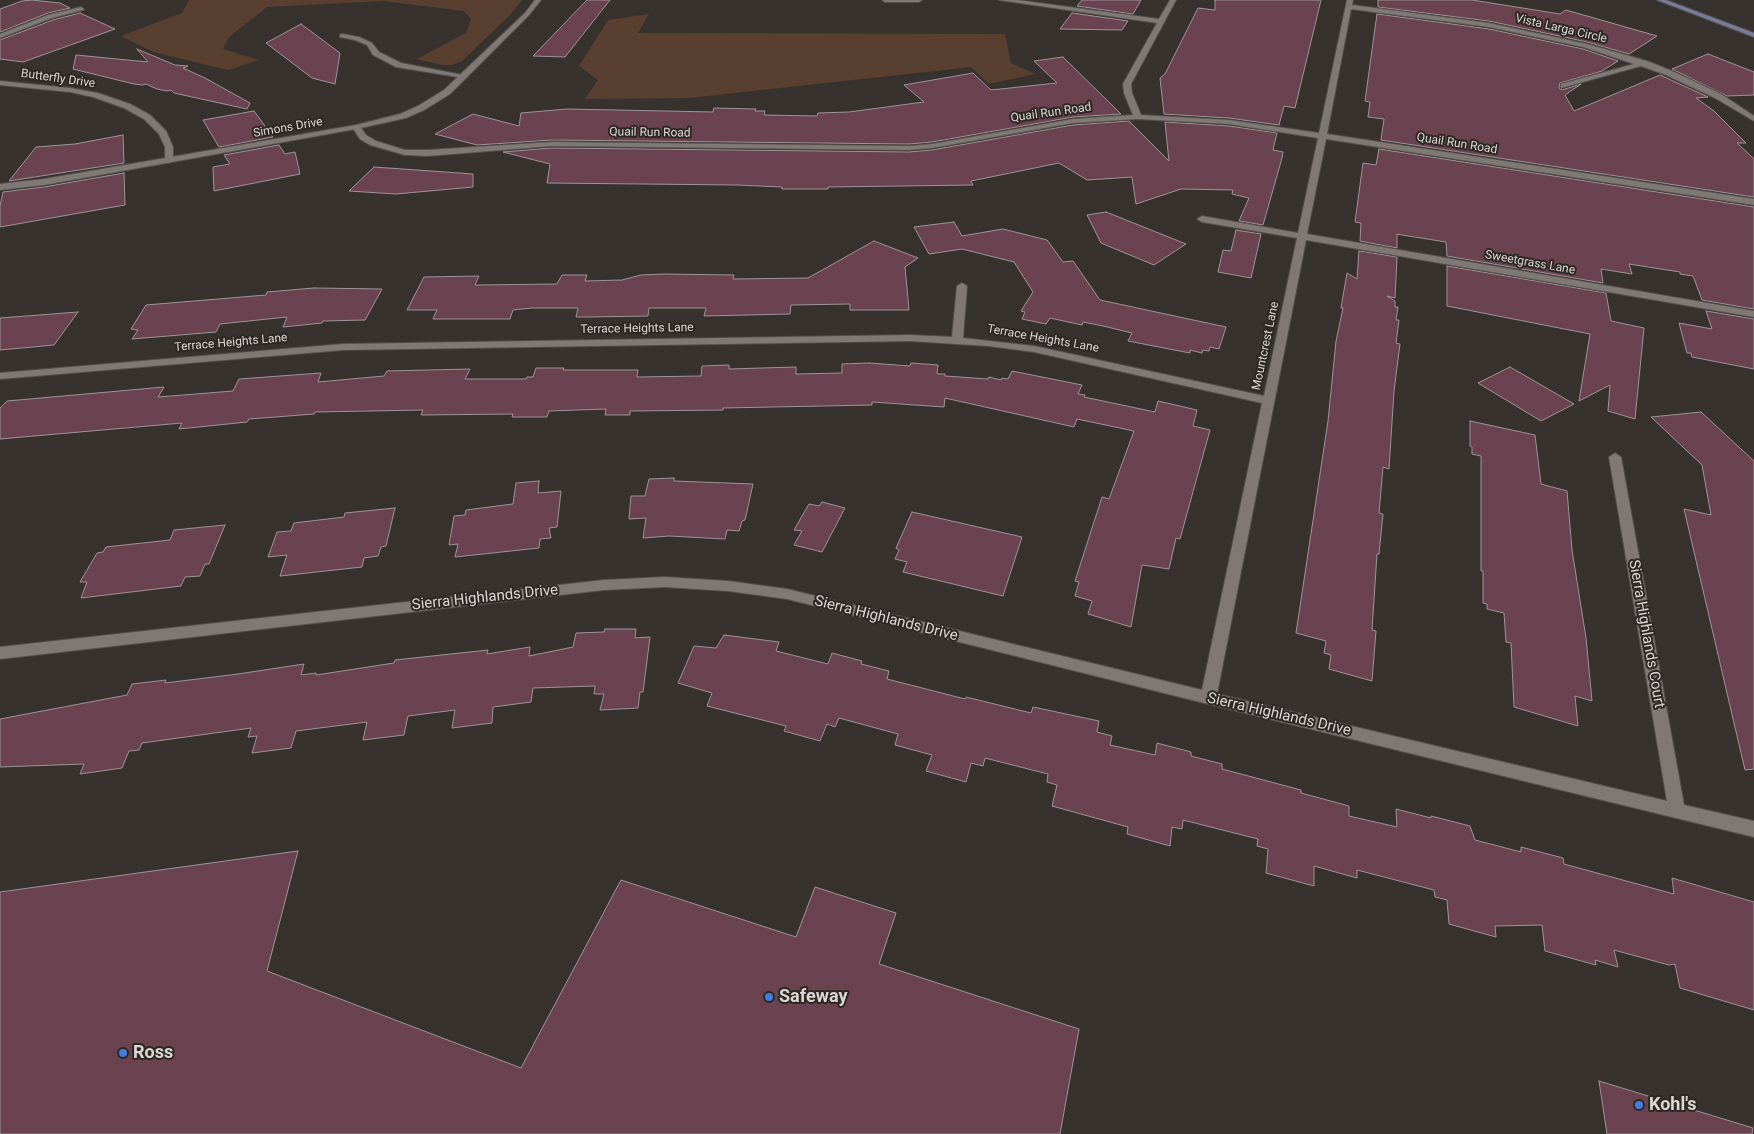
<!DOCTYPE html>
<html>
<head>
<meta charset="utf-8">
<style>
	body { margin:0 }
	canvas { display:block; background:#38322f }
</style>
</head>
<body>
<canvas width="1754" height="1134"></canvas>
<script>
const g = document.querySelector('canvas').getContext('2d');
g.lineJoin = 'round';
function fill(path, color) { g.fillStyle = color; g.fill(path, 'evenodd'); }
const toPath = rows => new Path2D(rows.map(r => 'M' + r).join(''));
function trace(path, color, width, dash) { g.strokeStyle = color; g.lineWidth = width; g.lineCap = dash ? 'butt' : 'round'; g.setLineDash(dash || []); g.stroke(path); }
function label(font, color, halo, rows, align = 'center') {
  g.font = font + ' Roboto,sans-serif'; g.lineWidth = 4; g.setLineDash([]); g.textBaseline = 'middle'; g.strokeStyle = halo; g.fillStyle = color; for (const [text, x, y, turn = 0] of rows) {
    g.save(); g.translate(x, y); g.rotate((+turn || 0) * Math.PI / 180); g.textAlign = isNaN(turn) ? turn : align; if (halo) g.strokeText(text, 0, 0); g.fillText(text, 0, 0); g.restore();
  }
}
fill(toPath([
	[189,0,522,0,509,16,462,61,452,65,442,65,417,59,466,33,471,19,464,11,384,1,267,7,229,37,223,49,259,60,228,70,153,52,121,36,182,13],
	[649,14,638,33,1005,34,1011,63,1035,74,989,84,971,67,689,98,585,99,598,80,579,66,608,20]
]), '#593f2f');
const building = toPath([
	[32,0,60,3,70,8,48,13,0,32,0,9,22,1,32,0],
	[587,0,610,0,565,57,533,56,587,0],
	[1082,0,1141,0,1133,14,1077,6,1082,0],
	[1215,0,1321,0,1295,108,1284,106,1279,125,1229,118,1164,114,1160,78,1165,74,1198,8,1215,10,1215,0],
	[1378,0,1472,0,1560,14,1566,10,1657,36,1629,54,1587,42,1489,21,1378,7,1378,0],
	[80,13,115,29,23,62,0,59,0,40,53,20,80,13],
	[1072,13,1128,21,1122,30,1060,29,1072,13],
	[1377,14,1489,29,1583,49,1618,61,1602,71,1560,83,1559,88,1562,90,1581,84,1565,95,1574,111,1660,75,1708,97,1696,98,1714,111,1746,143,1737,143,1754,159,1754,197,1381,140,1384,119,1368,117,1370,102,1365,101,1377,14],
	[301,24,340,53,335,84,312,78,266,43,301,24],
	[137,49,175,65,188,66,183,68,205,78,250,103,247,109,174,93,171,90,167,91,157,89,146,84,142,85,134,84,73,69,76,55,148,62,137,49],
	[1708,54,1754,72,1754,95,1727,96,1672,69,1708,54],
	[1063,57,1121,114,1073,117,932,142,909,144,552,140,477,145,435,134,473,114,519,126,521,113,567,109,713,112,714,108,756,109,755,111,765,111,764,115,817,116,818,113,849,112,924,102,904,85,973,73,991,90,1057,83,1034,61,1063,57],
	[254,111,273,137,219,147,203,120,254,111],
	[1129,121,1169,161,1165,122,1229,126,1277,133,1273,150,1283,152,1282,158,1263,225,1239,221,1249,198,1232,194,1233,190,1181,189,1136,204,1132,177,1087,180,1059,163,971,181,973,185,828,187,828,189,782,189,782,187,737,185,547,183,550,164,503,152,552,148,909,152,932,150,1073,125,1129,121],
	[123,135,124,163,9,181,36,147,75,144,123,135],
	[279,145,285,154,295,152,300,174,214,191,213,167,230,164,224,155,279,145],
	[1379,149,1754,207,1754,309,1702,300,1693,276,1680,274,1680,272,1629,264,1632,274,1601,269,1603,283,1447,256,1446,242,1402,235,1397,234,1397,248,1360,241,1361,223,1355,222,1363,163,1376,165,1379,149],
	[374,167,473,174,473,187,396,194,349,191,374,167],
	[124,173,125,205,0,227,0,206,3,192,44,187,124,173],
	[1106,212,1186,244,1154,265,1101,243,1087,215,1106,212],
	[954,222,962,236,1003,229,1047,240,1063,262,1073,261,1100,300,1226,327,1219,349,1210,347,1209,351,1203,350,1202,353,1190,350,1190,353,1128,341,1132,333,1103,326,1083,322,1082,325,1050,318,1046,324,1022,319,1025,312,1021,311,1033,292,1014,262,962,249,929,254,914,227,954,222],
	[1236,230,1261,234,1251,278,1218,272,1223,250,1231,251,1236,230],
	[874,241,918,258,905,267,909,310,850,310,850,304,791,305,790,314,704,316,706,308,649,308,648,316,590,317,576,317,578,308,531,308,513,310,510,319,433,319,437,310,407,310,424,277,479,276,475,285,557,284,562,275,587,275,585,281,622,280,641,275,664,274,734,275,733,279,808,278,874,241],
	[1359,251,1397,257,1395,298,1387,296,1395,301,1395,307,1398,307,1396,320,1399,320,1396,343,1400,344,1394,391,1389,469,1383,467,1379,513,1383,514,1379,554,1377,554,1372,630,1376,631,1372,681,1329,669,1331,655,1324,653,1326,641,1296,633,1328,421,1336,341,1343,308,1341,308,1347,273,1357,279,1359,251],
	[1447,266,1606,293,1611,321,1644,328,1635,419,1608,411,1610,385,1579,401,1590,334,1447,306,1447,266],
	[314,288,382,289,365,320,323,321,322,323,283,327,287,317,220,324,216,332,132,339,138,330,131,329,146,305,266,295,267,292,314,288],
	[1706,311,1754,319,1754,369,1692,357,1691,353,1687,353,1679,323,1712,329,1706,311],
	[78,312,54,345,0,350,0,318,78,312],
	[869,363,910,366,911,363,938,365,937,374,945,374,945,376,988,379,989,377,1001,380,1002,378,1008,379,1012,371,1082,385,1078,394,1085,395,1084,397,1155,412,1158,401,1197,410,1193,426,1210,430,1180,539,1176,538,1169,569,1142,565,1131,627,1088,614,1092,601,1075,596,1079,582,1075,581,1102,497,1109,499,1134,431,1077,419,1074,427,945,398,944,407,872,402,872,405,723,408,723,410,630,411,630,415,605,415,606,409,549,411,547,417,512,417,513,414,421,415,423,410,315,412,314,414,249,419,247,422,179,429,182,423,0,439,0,408,7,401,164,387,158,397,233,391,239,379,321,373,318,382,384,376,387,371,470,369,465,379,526,379,527,377,533,377,536,368,564,368,563,370,638,370,637,377,701,376,702,366,729,365,729,369,796,367,796,374,842,373,842,364,869,363],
	[1510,367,1574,404,1541,421,1478,383,1510,367],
	[1701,412,1754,461,1754,769,1745,770,1684,509,1711,515,1702,465,1651,417,1701,412],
	[1470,421,1535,435,1541,484,1567,491,1572,550,1586,638,1592,701,1575,696,1578,726,1514,707,1511,643,1506,642,1504,613,1487,609,1487,604,1483,603,1483,571,1481,571,1481,456,1472,454,1472,447,1470,446,1470,421],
	[674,478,674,481,753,484,745,520,742,521,739,531,727,530,725,539,669,536,643,538,646,518,629,519,631,496,645,496,649,479,674,478],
	[539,481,538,493,561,491,557,527,549,528,551,538,540,539,539,548,455,557,458,544,449,545,454,516,465,515,466,510,513,504,516,483,539,481],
	[822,502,845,508,822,552,794,545,802,531,794,530,809,504,819,506,822,502],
	[395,508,386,546,381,547,378,556,364,558,362,567,280,576,287,555,268,557,277,532,291,531,294,523,344,517,345,513,395,508],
	[912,512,1022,537,1003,596,903,572,907,562,895,559,899,550,896,548,912,512],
	[225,525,209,564,205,564,200,576,185,577,181,586,81,598,87,582,80,582,97,553,103,552,106,547,170,540,174,530,225,525],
	[605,629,636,629,635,638,650,637,643,692,640,692,638,708,600,710,604,694,594,694,595,686,533,688,531,702,493,707,492,723,452,728,455,710,408,716,404,735,363,740,367,722,296,731,291,748,252,753,257,736,248,737,251,728,142,743,139,750,129,751,122,768,80,774,84,764,0,767,0,719,127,695,132,684,166,680,165,683,238,674,304,664,301,675,316,673,316,675,394,663,395,660,488,650,487,654,530,647,529,656,573,647,576,633,604,632,605,629],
	[724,635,779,642,776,651,828,664,832,653,862,661,861,664,889,671,887,679,965,699,966,697,1031,713,1033,707,1099,721,1097,732,1112,736,1110,745,1155,755,1157,743,1191,752,1191,756,1222,764,1222,769,1301,790,1301,793,1349,806,1349,816,1397,827,1396,809,1431,818,1431,816,1470,826,1475,840,1521,852,1521,847,1563,858,1564,864,1674,894,1672,878,1754,902,1754,1010,1680,988,1675,964,1669,965,1614,950,1618,967,1595,960,1596,965,1545,951,1542,925,1495,926,1496,937,1449,924,1447,900,1435,897,1434,890,1357,870,1357,878,1314,866,1314,886,1266,873,1268,849,1257,846,1258,839,1183,820,1182,829,1172,827,1170,846,1127,834,1128,827,1052,806,1057,785,1047,782,1048,774,985,758,983,766,971,763,966,782,926,771,932,755,895,745,898,734,839,718,835,727,827,724,820,741,784,731,786,726,707,706,712,693,678,683,694,646,716,648,724,635],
	[298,851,267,971,521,1068,621,880,796,937,815,887,896,913,879,964,1079,1029,1060,1134,0,1134,0,892,298,851],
	[1599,1081,1753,1128,1752,1134,1607,1134,1599,1081]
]);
fill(building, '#6b4250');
trace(building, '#9c9496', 1);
const minor = toPath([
	[882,0,922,0,919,2,885,2,882,0],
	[999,0,1017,0,1159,19,1170,0,1176,0,1131,84,1132,93,1141,115,1229,120,1319,133,1347,0,1353,0,1352,5,1489,23,1587,44,1647,61,1672,71,1721,94,1754,116,1754,121,1715,98,1666,75,1641,66,1561,88,1561,84,1634,64,1583,47,1489,27,1351,9,1327,134,1754,199,1754,205,1326,139,1307,234,1754,311,1754,317,1306,240,1217,694,1667,801,1609,457,1615,453,1621,457,1684,805,1754,821,1754,837,1208,704,787,599,728,591,665,587,604,590,0,659,0,647,604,580,665,577,728,581,787,589,1202,690,1262,403,1034,352,988,346,910,341,343,350,0,379,0,373,343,344,910,335,952,337,957,286,962,283,967,286,963,338,1034,346,1264,396,1297,238,1202,222,1197,219,1202,216,1298,233,1318,138,1229,124,1138,119,1073,123,932,148,909,150,552,146,428,156,405,155,370,145,360,139,352,127,359,125,366,135,376,141,405,150,428,150,552,142,909,146,932,144,1073,119,1133,115,1124,93,1123,84,1157,23,999,0],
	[81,7,84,9,83,10,52,18,0,38,0,34,48,15,81,7],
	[342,34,359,37,372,43,379,52,401,63,468,76,464,78,396,67,373,55,367,45,355,40,340,37,340,35,342,34],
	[0,81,70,88,98,93,130,104,150,115,166,131,173,147,173,160,169,163,165,160,165,147,159,134,144,119,124,108,93,97,70,92,0,85,0,81]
]);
const tertiary = toPath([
	[535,0,541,0,529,15,450,94,424,110,406,118,356,129,44,185,0,190,0,184,44,179,356,125,400,114,418,106,444,90,525,13,535,0]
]);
const secondary = toPath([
	[1657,0,1666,0,1754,33,1754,37,1657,0]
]);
trace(minor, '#544f4c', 2);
trace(tertiary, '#544f4c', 2);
trace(secondary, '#544f4c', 2);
fill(minor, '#7f7875');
fill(tertiary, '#7f7875');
fill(secondary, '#787c9b');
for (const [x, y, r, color] of [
	[769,997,5,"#3f7fe0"],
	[123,1053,5,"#3f7fe0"],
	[1639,1105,5,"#3f7fe0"]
]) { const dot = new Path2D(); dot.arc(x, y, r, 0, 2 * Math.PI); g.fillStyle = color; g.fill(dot); trace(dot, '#2e2825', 2); }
label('12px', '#dbd7d5', '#2e2825', [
	["Vista Larga Circle",1561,29,13],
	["Butterfly Drive",58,79,8],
	["Quail Run Road",1051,113,-8],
	["Simons Drive",288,128,-10],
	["Quail Run Road",650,133,1],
	["Quail Run Road",1457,144,9],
	["Sweetgrass Lane",1530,263,10],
	["Terrace Heights Lane",637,329,-1],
	["Terrace Heights Lane",1043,339,10],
	["Terrace Heights Lane",231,343,-5],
	["Mountcrest Lane",1266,346,-78]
]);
label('15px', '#dbd7d5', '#2e2825', [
	["Sierra Highlands Drive",485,598,-6],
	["Sierra Highlands Drive",886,619,14],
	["Sierra Highlands Court",1646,634,80],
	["Sierra Highlands Drive",1279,715,13]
]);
label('bold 18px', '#dbd7d5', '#2e2825', [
	["Safeway",779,997],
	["Ross",133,1053],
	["Kohl's",1649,1105]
], 'left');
</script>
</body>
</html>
